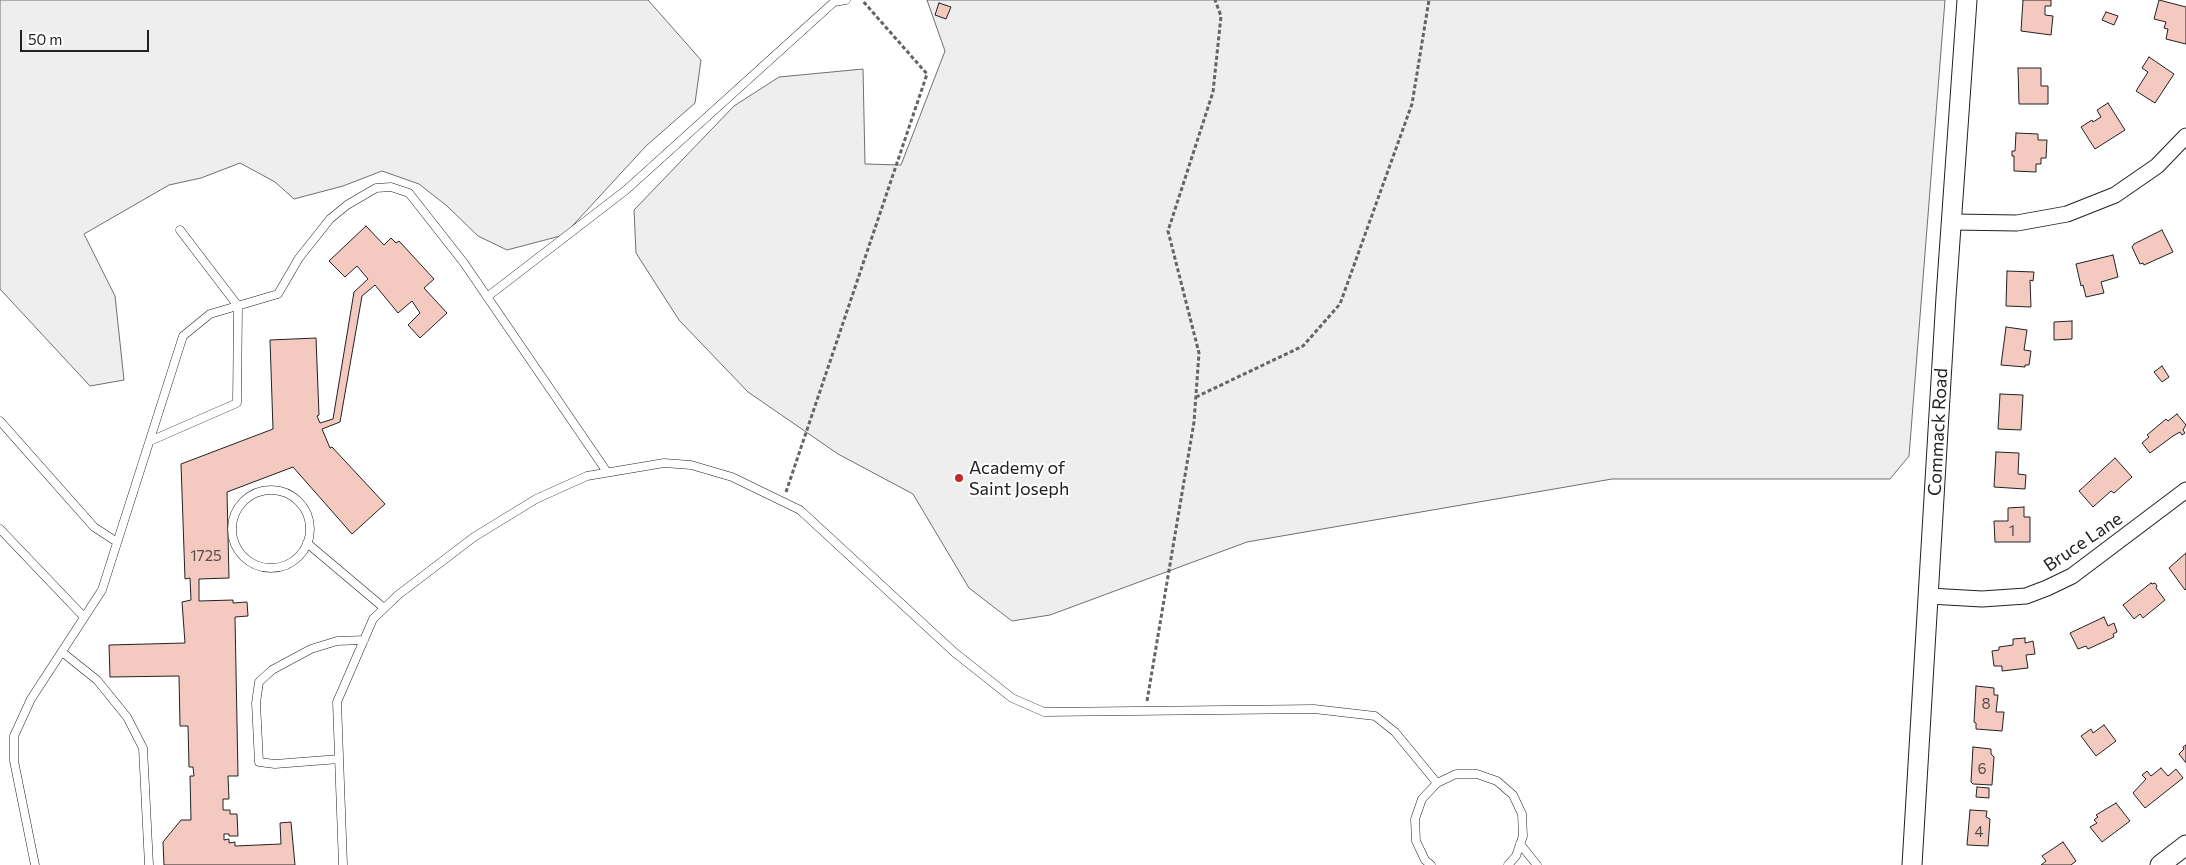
<!DOCTYPE html>
<html>
<head>
<meta charset="utf-8">
<style>
	body { margin:0 }
	#map { position:relative; width:2186px; height:865px; overflow:hidden; background:#fff; font-family:Commissioner,sans-serif }
	canvas { display:block }
	.scale { position:absolute; left:20px; top:30px; width:129px; height:22px; box-sizing:border-box; border:2px solid #222; border-top:0; padding-left:6px; font-size:15px; line-height:18px; white-space:nowrap; color:#222; -webkit-text-stroke:4px #fff; paint-order:stroke }
</style>
</head>
<body>
<div id="map">
<canvas width="2186" height="865"></canvas>
<div class="scale">50 m</div>
</div>
<script>
const g = document.querySelector('canvas').getContext('2d');
g.lineJoin = 'round';
function fill(path, color) { g.fillStyle = color; g.fill(path, 'evenodd'); }
const toPath = rows => new Path2D(rows.map(r => 'M' + r).join(''));
function trace(path, color, width, dash) { g.strokeStyle = color; g.lineWidth = width; g.lineCap = dash ? 'butt' : 'round'; g.setLineDash(dash || []); g.stroke(path); }
function label(font, color, halo, rows, align = 'center') {
  g.font = font + ' Commissioner,sans-serif'; g.lineWidth = 4; g.setLineDash([]); g.textBaseline = 'middle'; g.strokeStyle = halo; g.fillStyle = color; for (const [text, x, y, turn = 0] of rows) {
    g.save(); g.translate(x, y); g.rotate((+turn || 0) * Math.PI / 180); g.textAlign = isNaN(turn) ? turn : align; if (halo) g.strokeText(text, 0, 0); g.fillText(text, 0, 0); g.restore();
  }
}
const green = toPath([
	[0,0,648,0,701,60,695,103,646,146,564,235,507,250,478,236,447,206,419,184,382,171,343,186,294,199,275,182,240,163,201,178,169,185,84,234,115,296,124,380,90,386,0,289,0,0],
	[927,0,1945,0,1909,456,1890,479,1612,479,1247,542,1050,615,1012,621,969,588,913,494,838,454,748,392,679,320,636,253,634,210,734,106,779,77,863,69,865,164,901,165,945,51,927,0]
]);
fill(green, '#eee');
trace(green, '#6f6f6f', 1);
const building = toPath([
	[2023,0,2051,0,2051,6,2045,6,2045,15,2053,16,2051,35,2021,31,2023,0],
	[2159,0,2186,7,2186,44,2166,39,2168,29,2164,28,2166,22,2154,19,2159,0],
	[939,3,951,7,946,19,935,15,939,3],
	[2106,12,2118,16,2114,25,2102,20,2106,12],
	[2149,57,2174,74,2155,103,2136,91,2148,72,2142,68,2149,57],
	[2018,68,2041,68,2041,86,2048,86,2048,104,2019,104,2018,68],
	[2108,103,2125,130,2095,149,2081,127,2092,120,2093,122,2101,117,2097,110,2108,103],
	[2016,133,2038,134,2038,140,2047,140,2046,158,2041,158,2041,164,2036,164,2036,172,2014,171,2014,156,2012,156,2012,151,2015,151,2016,133],
	[366,226,384,245,391,238,396,243,399,241,434,279,424,288,447,313,420,338,408,325,420,313,412,301,398,313,375,285,362,296,340,422,322,429,330,448,332,447,385,504,352,534,293,467,227,492,229,578,199,579,199,601,233,600,233,603,247,602,248,616,235,617,238,776,228,776,229,799,223,799,223,810,230,810,230,814,237,814,238,836,229,836,229,834,224,834,224,840,229,839,229,843,235,842,235,846,281,844,280,823,291,822,295,865,164,865,163,842,181,820,191,820,190,776,194,776,193,767,189,767,188,726,180,726,179,676,110,677,109,645,185,643,182,602,191,600,190,578,185,579,181,464,273,429,270,340,316,338,319,415,317,416,320,423,333,419,354,292,368,279,357,266,345,277,329,261,366,226],
	[2162,230,2173,252,2144,265,2143,263,2140,264,2132,247,2134,244,2162,230],
	[2113,255,2118,277,2101,282,2104,293,2086,297,2083,285,2081,286,2076,264,2113,255],
	[2007,271,2034,272,2033,281,2030,280,2031,307,2006,306,2007,271],
	[2072,321,2072,339,2054,340,2054,322,2072,321],
	[2006,327,2027,330,2024,350,2031,351,2029,365,2025,365,2025,367,2001,365,2006,327],
	[2162,366,2169,377,2162,382,2154,372,2162,366],
	[2000,394,2023,395,2021,430,1998,429,2000,394],
	[2177,414,2186,425,2183,430,2185,433,2182,435,2180,432,2173,436,2150,453,2142,443,2149,437,2147,435,2166,419,2168,421,2177,414],
	[1996,452,2019,453,2018,474,2026,475,2025,489,1994,487,1996,452],
	[2115,458,2132,477,2114,493,2111,491,2093,507,2079,491,2115,458],
	[2024,507,2024,517,2030,517,2030,542,1995,542,1994,521,2008,521,2008,508,2024,507],
	[2186,553,2186,589,2185,590,2169,568,2186,553],
	[2151,583,2152,584,2155,583,2157,586,2156,588,2165,600,2143,618,2140,614,2134,619,2123,605,2151,583],
	[2104,617,2108,626,2114,623,2117,632,2113,634,2114,637,2088,649,2086,646,2078,649,2070,633,2104,617],
	[2025,638,2025,643,2033,641,2035,654,2026,655,2028,668,2002,671,2002,666,1994,666,1992,651,1999,650,1999,647,2013,645,2013,639,2025,638],
	[1976,686,1994,688,1994,695,1998,695,1996,712,2004,712,2002,731,1976,729,1976,723,1974,722,1976,686],
	[2104,725,2116,741,2096,756,2081,736,2091,729,2093,733,2104,725],
	[2186,745,2186,763,2179,754,2184,749,2183,747,2186,745],
	[1973,747,1991,749,1991,754,1994,757,1992,785,1973,784,1971,782,1973,747],
	[2161,768,2168,776,2176,769,2183,778,2145,808,2133,793,2146,779,2142,775,2147,771,2151,776,2161,768],
	[1977,787,1989,788,1989,798,1976,797,1977,787],
	[2116,803,2130,821,2102,842,2090,827,2097,823,2094,820,2098,817,2096,815,2116,803],
	[1970,810,1987,811,1986,817,1990,819,1988,846,1967,845,1970,810],
	[2063,842,2076,861,2071,865,2041,865,2046,861,2042,856,2063,842]
]);
fill(building, '#f3c9c0');
trace(building, '#222', 1);
const service = toPath([
	[487,297,626,190,834,2,846,0],
	[0,421,94,527,117,542],
	[150,441,237,403,238,306,180,230],
	'232 529a39 39 0 1 1 78 0a39 39 0 1 1-78 0Z',
	[0,529,84,617],
	[307,543,384,608],
	[62,652,97,680,127,717,143,748,149,865],
	[339,759,275,764,259,762,256,703,259,682,272,670,311,649,337,641,364,640],
	[1520,844,1537,865],
	[35,865,14,761,14,736,31,699,102,590,183,336,210,314,278,294,299,258,330,219,347,205,376,188,391,187,409,193,464,263,607,472],
	[343,865,337,702,373,619,398,595,474,537,536,499,587,476,664,463,691,465,732,477,800,510,954,652,1012,698,1044,712,1314,709,1375,716,1395,732,1437,783],
	[1431,865,1425,860,1416,841,1415,819,1422,799,1437,783,1456,774,1477,774,1497,781,1513,795,1522,814,1523,836,1516,856,1508,865]
]);
const minor = toPath([
	[1953,222,2017,223,2067,214,2115,195,2157,166,2186,136],
	[1929,596,1982,599,2026,596,2047,588,2072,576,2186,490]
]);
const tertiary = toPath([
	[1912,865,1946,297,1967,0],
	[2160,865,2186,845]
]);
trace(service, '#222', 9);
trace(minor, '#222', 17);
trace(tertiary, '#222', 21);
trace(toPath([
	[1196,397,1303,346,1340,304,1412,104,1429,0],
	[786,492,927,74,862,0],
	[1147,701,1194,422,1199,353,1168,231,1213,92,1221,16,1215,0]
]), '#646464', 3, [4, 2.5]);
trace(service, '#fff', 8);
trace(minor, '#fff', 15);
trace(tertiary, '#fff', 19);
for (const [x, y, r, color] of [
	[959,478,5,"#c62828"]
]) { const dot = new Path2D(); dot.arc(x, y, r, 0, 2 * Math.PI); g.fillStyle = color; g.fill(dot); trace(dot, '#fff', 2); }
label('15px', '#564c4a', null, [
	["1",2012,531],
	["1725",206,556],
	["8",1986,704],
	["6",1982,769],
	["4",1979,832]
]);
label('18px', '#222', '#fff', [
	["Commack Road",1938,432,-87],
	["Bruce Lane",2083,542,-34]
]);
label('18px', '#222', '#fff', [
	["Academy of",969,468],
	["Saint Joseph",969,489]
], 'left');
</script>
</body>
</html>
